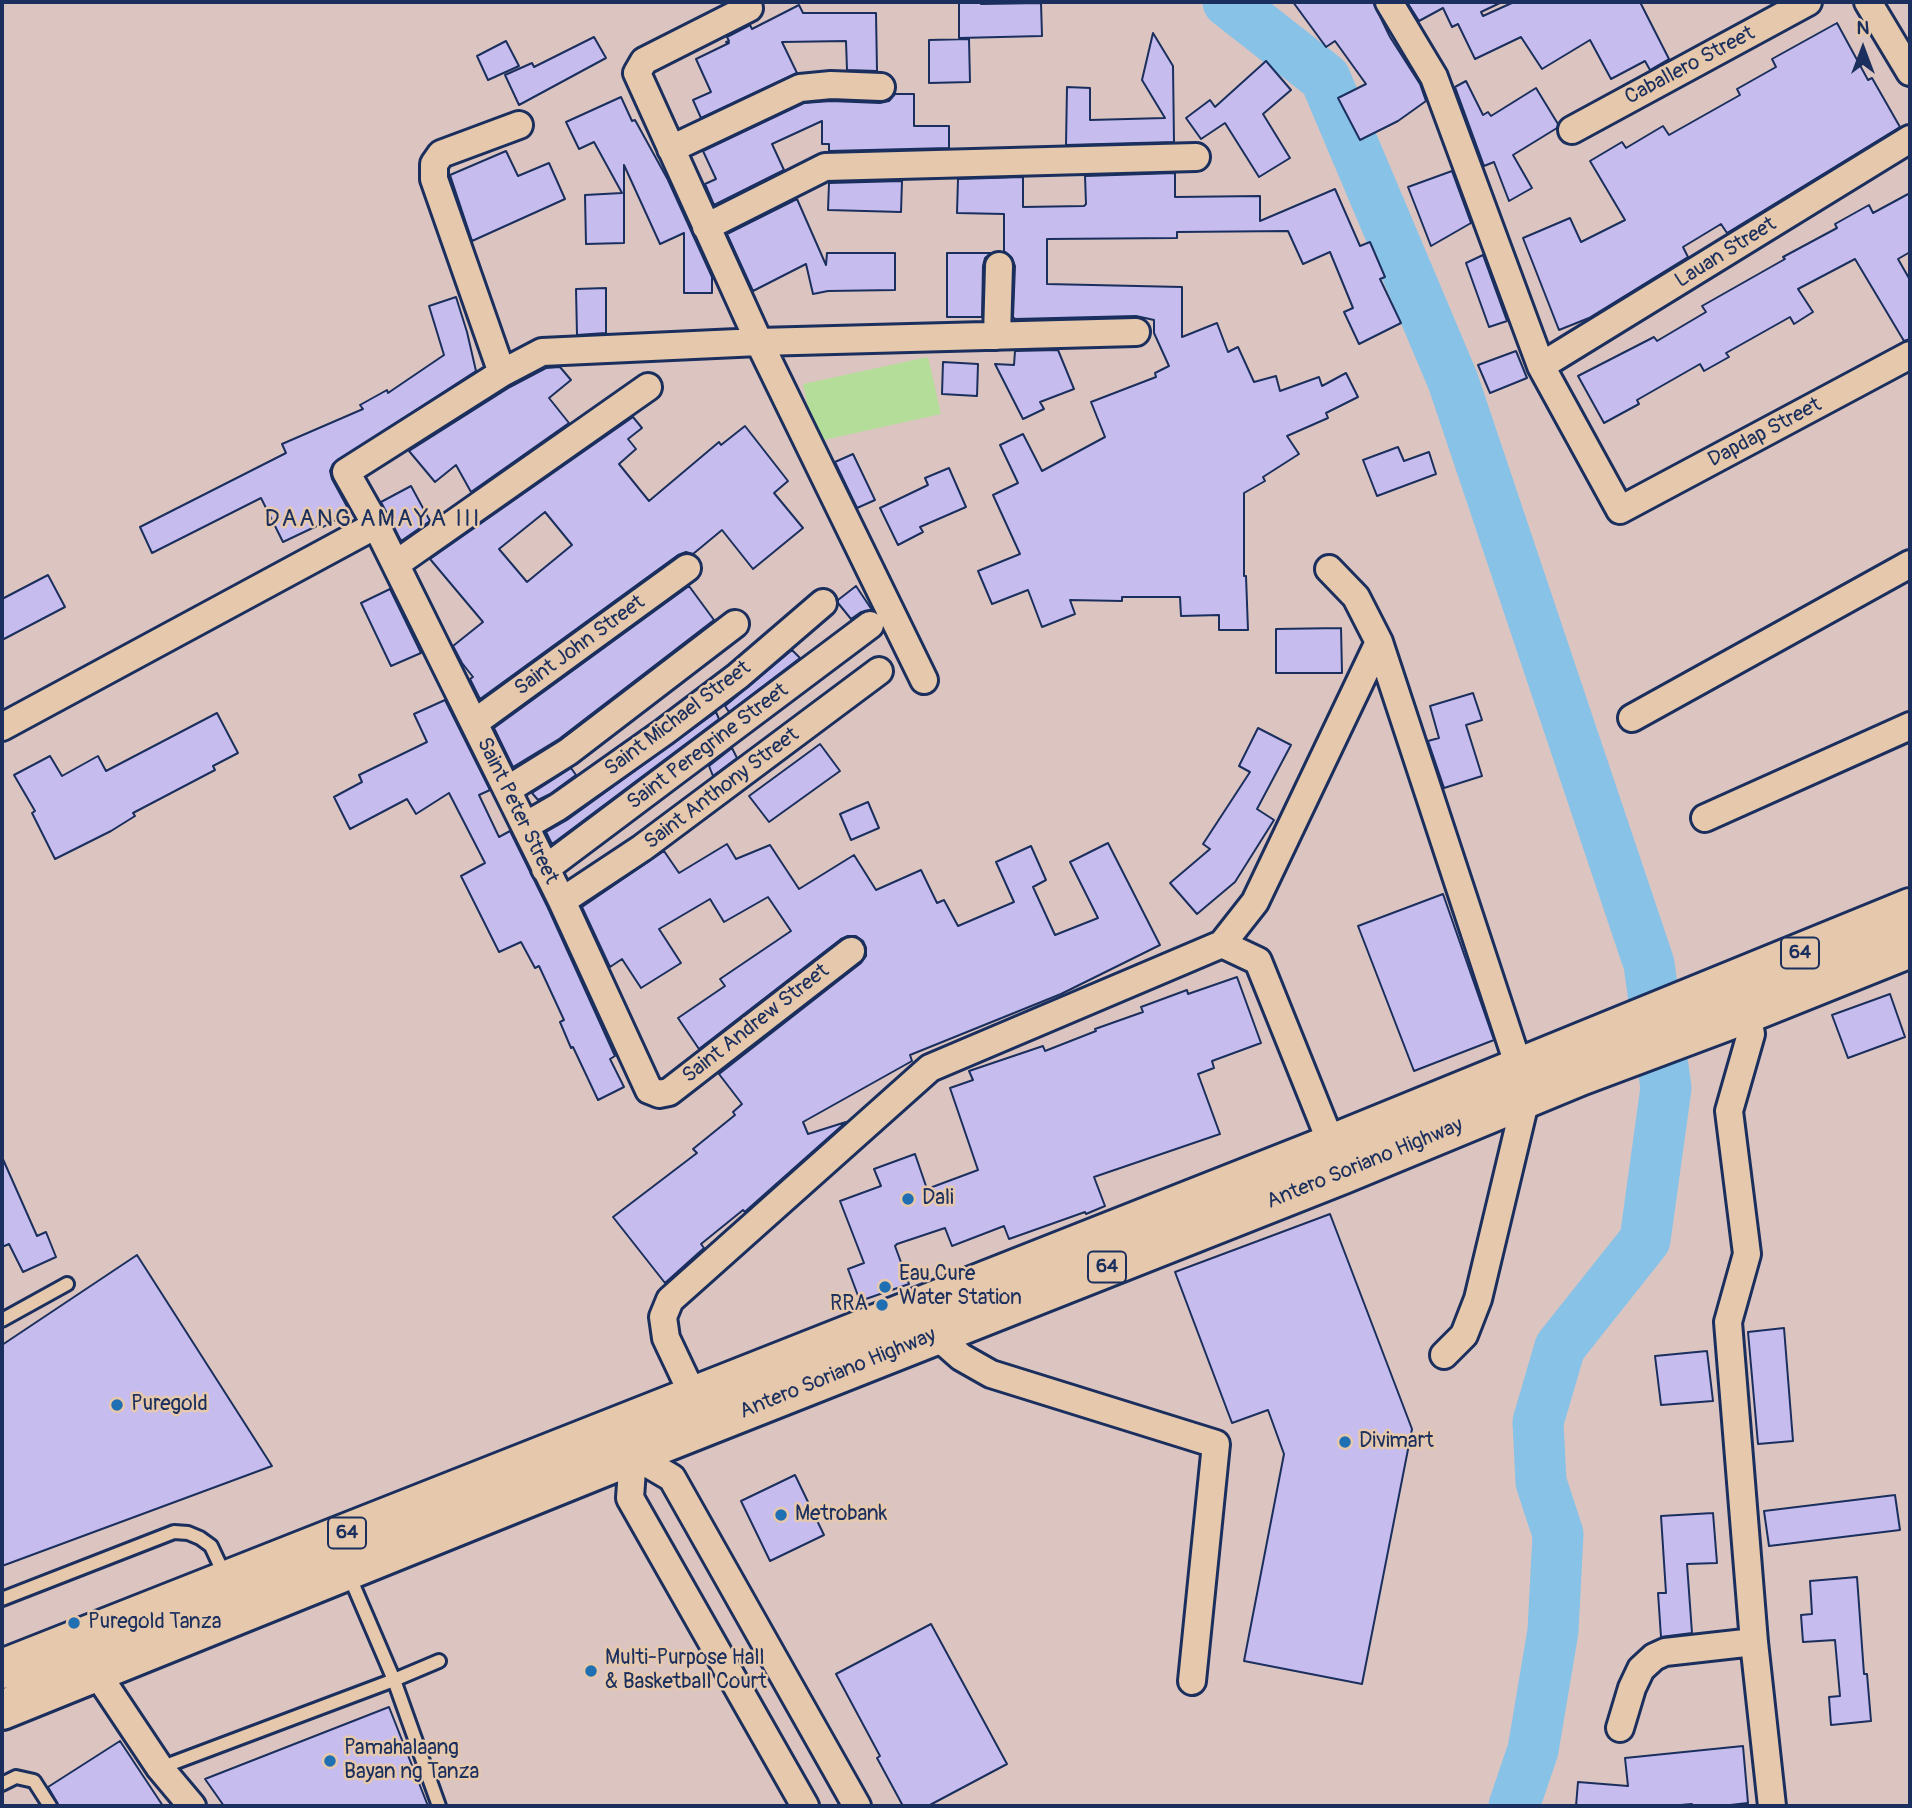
<!DOCTYPE html>
<html>
<head>
<meta charset="utf-8">
<style>
	body { margin:0 }
	#map { position:relative; width:1912px; height:1808px; overflow:hidden; background:#dcc5c0; font-family:Pangolin,sans-serif }
	canvas { display:block }
	.frame { position:absolute; inset:0; border:4px solid #1b2f5e; pointer-events:none }
	.north { position:absolute; left:1828px; top:14px; width:70px; height:70px; -webkit-text-stroke:5px #e6c8ac; paint-order:stroke; rotate:0deg; font-size:19px; font-weight:700; line-height:28px; text-align:center; color:#1b2f5e }
	.north::after { content:''; display:block; margin:auto; width:24px; height:32px; background:#1b2f5e; clip-path:polygon(50% 0,100% 100%,50% 72%,0 100%) }
</style>
</head>
<body>
<div id="map">
<canvas width="1912" height="1808"></canvas>
<div class="frame"></div>
<div class="north">N</div>
</div>
<script>
const g = document.querySelector('canvas').getContext('2d');
g.lineJoin = 'round';
function fill(path, color) { g.fillStyle = color; g.fill(path, 'evenodd'); }
const toPath = rows => new Path2D(rows.map(r => 'M' + r).join(''));
function trace(path, color, width, dash) { g.strokeStyle = color; g.lineWidth = width; g.lineCap = dash ? 'butt' : 'round'; g.setLineDash(dash || []); g.stroke(path); }
function label(font, color, halo, rows, align = 'center') {
  g.font = font + ' Pangolin,sans-serif'; g.lineWidth = 5; g.setLineDash([]); g.textBaseline = 'middle'; g.strokeStyle = halo; g.fillStyle = color; for (const [text, x, y, turn = 0] of rows) {
    g.save(); g.translate(x, y); g.rotate((+turn || 0) * Math.PI / 180); g.textAlign = isNaN(turn) ? turn : align; if (halo) g.strokeText(text, 0, 0); g.fillText(text, 0, 0); g.restore();
  }
}
fill(toPath([
	[928,357,941,414,815,442,803,384]
]), '#b4dd99');
trace(toPath([
	[1228,2,1325,78,1453,381,1649,964,1666,1088,1645,1240,1560,1347,1538,1422,1541,1482,1558,1534,1553,1631,1533,1750,1514,1806]
]), '#88c2e7', 51);
const building = toPath([
	[959,2,981,2,981,4,1041,3,1042,36,959,38,959,2],
	[1293,2,1373,2,1390,37,1420,84,1426,101,1398,121,1360,140,1338,98,1366,84,1335,41,1326,47,1293,2],
	[1407,2,1502,2,1481,12,1483,16,1514,2,1640,2,1669,59,1650,70,1645,61,1611,79,1590,40,1542,69,1521,37,1475,59,1458,24,1452,27,1443,8,1419,21,1407,2],
	[799,5,803,13,876,13,877,71,847,70,846,41,782,42,797,73,701,118,693,100,711,92,696,59,729,43,726,42,729,41,727,37,750,25,752,29,799,5],
	[1837,23,1868,80,1872,78,1900,127,1727,233,1721,224,1683,247,1688,257,1589,318,1559,330,1523,238,1570,218,1581,242,1625,220,1590,161,1622,142,1626,148,1663,126,1669,135,1740,95,1737,89,1776,67,1772,59,1837,23],
	[1153,33,1173,66,1174,142,1066,145,1067,87,1090,88,1090,120,1165,118,1142,80,1153,33],
	[594,37,606,58,519,105,505,75,532,63,534,67,594,37],
	[969,39,970,82,929,83,929,40,969,39],
	[506,41,519,66,488,80,477,56,506,41],
	[1266,61,1291,90,1263,114,1290,158,1259,177,1225,123,1201,139,1186,118,1210,100,1215,107,1266,61],
	[1466,81,1483,115,1488,112,1491,116,1536,88,1558,124,1557,128,1513,155,1532,188,1509,201,1494,162,1484,166,1455,87,1466,81],
	[895,94,914,94,914,126,949,126,949,148,829,151,829,144,822,144,822,121,772,144,784,170,714,205,705,184,716,179,703,151,804,103,831,101,880,103,889,101,895,94],
	[621,97,632,121,635,120,668,180,712,277,712,293,684,293,684,233,660,244,624,165,624,243,586,244,585,195,622,193,594,142,579,149,566,122,621,97],
	[506,151,518,176,549,163,565,199,472,241,450,175,506,151],
	[1452,171,1471,223,1431,246,1408,187,1452,171],
	[1175,173,1175,197,1260,196,1260,221,1335,189,1360,246,1370,242,1385,277,1380,279,1401,323,1359,344,1344,312,1353,308,1330,252,1303,264,1288,231,1177,232,1177,238,1047,239,1047,284,1182,287,1182,337,1217,323,1228,352,1238,347,1254,382,1276,376,1280,391,1319,377,1322,386,1346,373,1358,397,1326,413,1328,418,1287,436,1299,454,1263,477,1265,481,1244,493,1244,576,1246,576,1248,630,1219,630,1219,615,1181,616,1180,597,1122,597,1122,601,1070,600,1075,614,1042,627,1028,590,992,604,978,571,1020,554,993,495,1018,483,1000,445,1023,434,1042,471,1105,437,1091,402,1156,377,1155,373,1169,366,1154,333,1154,320,1136,316,1015,319,1013,317,1015,266,1012,258,1004,251,1004,214,957,213,958,179,1023,177,1023,207,1084,206,1086,204,1085,176,1175,173],
	[902,181,901,212,828,210,829,183,902,181],
	[1910,193,1910,252,1898,259,1910,280,1910,339,1904,341,1855,259,1798,289,1813,312,1794,324,1790,317,1726,353,1729,357,1704,371,1700,364,1637,400,1639,404,1604,423,1578,376,1654,337,1657,341,1706,312,1702,306,1785,259,1783,257,1837,228,1835,224,1869,205,1873,213,1910,193],
	[797,199,826,265,827,253,895,253,895,290,828,291,813,294,806,264,753,291,727,234,797,199],
	[947,253,991,253,985,258,983,266,982,317,947,317,947,253],
	[1483,255,1507,321,1489,327,1466,263,1483,255],
	[606,288,606,333,577,335,576,289,606,288],
	[456,297,467,332,476,371,333,464,330,471,332,479,350,512,323,527,321,524,283,542,261,498,152,553,140,527,286,453,282,444,363,409,360,405,387,390,388,393,444,355,429,306,456,297],
	[1058,350,1074,389,1040,402,1044,409,1023,419,995,364,1014,365,1015,351,1058,350],
	[1516,351,1527,378,1490,393,1478,365,1516,351],
	[943,362,978,364,977,396,942,394,943,362],
	[560,367,571,380,549,398,569,423,471,492,456,465,435,482,409,451,510,387,546,368,560,367],
	[633,417,642,428,628,439,636,449,619,464,649,501,719,442,721,445,745,426,788,481,774,493,803,528,753,569,722,530,693,554,686,552,678,555,480,699,470,679,473,677,462,663,453,646,483,622,430,559,633,417],
	[545,512,572,545,527,582,499,549,545,512],
	[1398,447,1404,461,1429,452,1436,474,1377,496,1363,460,1398,447],
	[853,454,875,500,857,508,835,462,853,454],
	[949,468,966,507,920,527,923,532,898,545,880,508,928,485,925,478,949,468],
	[411,486,430,521,401,541,381,502,411,486],
	[48,575,65,607,2,640,2,599,48,575],
	[689,586,714,620,559,739,513,767,494,728,689,586],
	[856,586,872,610,861,612,851,619,838,603,838,600,856,586],
	[390,589,421,653,391,666,361,603,390,589],
	[1341,628,1342,673,1276,673,1276,629,1341,628],
	[792,650,800,658,729,712,725,706,792,650],
	[1473,693,1482,720,1466,725,1482,776,1444,788,1428,741,1439,738,1430,706,1473,693],
	[445,700,490,790,479,795,499,837,510,831,548,908,615,1056,610,1059,624,1087,598,1100,573,1047,571,1048,560,1022,564,1020,539,966,535,968,521,942,499,952,461,876,485,863,449,793,416,814,407,799,350,829,334,797,362,782,359,775,427,742,414,714,445,700],
	[716,712,719,719,552,844,546,832,567,820,716,712],
	[217,713,238,753,213,766,215,770,133,813,135,816,111,831,55,859,32,813,35,811,14,775,50,756,62,776,98,756,106,771,217,713],
	[1258,728,1291,745,1257,809,1274,820,1235,882,1197,914,1170,883,1210,849,1203,844,1250,772,1239,766,1258,728],
	[820,744,840,771,769,822,749,796,820,744],
	[732,748,737,758,713,776,709,766,732,748],
	[571,768,576,775,550,794,538,800,532,793,571,768],
	[868,802,879,828,851,840,840,814,868,802],
	[1108,843,1160,945,1061,994,910,1055,912,1061,803,1122,808,1134,846,1122,748,1209,745,1212,743,1210,701,1244,704,1248,665,1283,613,1217,697,1153,693,1149,735,1115,733,1112,742,1104,719,1074,861,963,866,956,866,948,863,941,856,936,848,936,841,939,699,1049,678,1018,725,986,720,979,791,931,768,897,724,922,710,899,659,929,681,963,641,988,622,959,610,967,582,907,664,851,679,873,727,844,736,859,770,845,799,889,854,855,876,890,921,870,937,903,944,900,958,926,1014,902,996,862,1031,846,1046,880,1033,887,1055,935,1098,918,1070,862,1108,843],
	[1443,894,1494,1040,1414,1071,1358,926,1443,894],
	[1237,977,1261,1043,1212,1061,1214,1068,1198,1074,1220,1134,1094,1177,1105,1206,1086,1214,1085,1212,1009,1239,1004,1226,952,1246,945,1228,897,1244,895,1246,909,1284,860,1301,848,1269,864,1263,840,1201,881,1186,874,1169,915,1154,927,1189,978,1170,950,1088,973,1080,969,1071,1043,1046,1045,1051,1096,1031,1095,1029,1143,1012,1141,1007,1187,990,1188,994,1237,977],
	[1890,994,1905,1037,1848,1058,1832,1015,1890,994],
	[2,1157,37,1236,46,1232,56,1257,23,1272,9,1244,2,1247,2,1157],
	[1330,1214,1412,1429,1362,1684,1244,1661,1284,1454,1268,1410,1232,1423,1175,1272,1330,1214],
	[137,1255,272,1466,2,1566,2,1345,137,1255],
	[1784,1328,1793,1441,1758,1444,1748,1332,1784,1328],
	[1707,1351,1713,1401,1661,1405,1655,1356,1707,1351],
	[795,1475,824,1535,770,1561,741,1501,795,1475],
	[1895,1495,1900,1530,1769,1546,1764,1511,1895,1495],
	[1713,1513,1717,1563,1687,1564,1692,1633,1661,1637,1658,1593,1666,1593,1661,1516,1713,1513],
	[1857,1577,1864,1674,1867,1674,1871,1721,1831,1725,1829,1697,1840,1696,1835,1640,1803,1642,1801,1615,1812,1614,1810,1581,1857,1577],
	[931,1624,1007,1764,928,1806,903,1806,877,1758,880,1756,836,1674,931,1624],
	[389,1707,428,1806,224,1806,205,1779,389,1707],
	[120,1741,163,1806,59,1806,48,1787,120,1741],
	[1743,1746,1748,1803,1721,1806,1693,1806,1692,1804,1669,1806,1576,1806,1578,1782,1628,1786,1625,1758,1743,1746]
]);
fill(building, '#c6bdee');
trace(building, '#1b2f5e', 2);
const service = toPath([
	[2,1320,67,1284],
	[349,1575,394,1680,439,1806],
	[2,1599,174,1532,188,1533,200,1538,211,1546,225,1576],
	[160,1768,394,1680,439,1661],
	[2,1784,16,1777,34,1781,50,1806]
]);
const minor = toPath([
	[1389,2,1434,77,1541,366,1620,510,1910,355],
	[1868,2,1910,72],
	[749,8,644,61,637,73,759,342,924,680],
	[1572,130,1808,2],
	[671,149,800,88,831,85,881,87],
	[706,227,825,167,1196,157],
	[997,336,999,266],
	[1541,366,1910,139],
	[502,373,434,179,434,164,441,154,519,125],
	[396,564,648,387],
	[1329,569,1356,597,1379,642,1519,1067,1526,1098,1478,1299,1464,1335,1444,1355],
	[1632,718,1910,564],
	[474,723,687,568],
	[2,727,376,525],
	[507,790,568,752,735,624],
	[1705,818,1910,726],
	[525,826,558,807,664,732,738,676,823,603],
	[545,869,870,625],
	[562,901,642,848,879,671],
	[1222,944,1258,961,1338,1160],
	[851,951,669,1092,659,1094,649,1090,562,901,376,525,346,472,502,373,542,352,759,342,1136,332],
	[1744,999,1751,1034,1729,1111,1747,1254,1728,1322,1754,1642,1772,1806],
	[932,1323,936,1335,961,1357,991,1374,1216,1444,1192,1681],
	[701,1412,666,1338,663,1317,670,1300,930,1068,1222,944,1255,902,1379,642],
	[627,1443,633,1455,630,1498,805,1806],
	[633,1455,672,1478,857,1806],
	[88,1660,160,1768,192,1806],
	[1620,1728,1632,1688,1641,1669,1654,1657,1665,1652,1754,1642]
]);
const primary = toPath([
	[2,1669,1332,1144,1910,908],
	[2,1710,633,1455,1343,1174,1580,1076,1748,1013,1910,948]
]);
trace(service, '#1b2f5e', 18);
trace(minor, '#1b2f5e', 32);
trace(primary, '#1b2f5e', 44);
trace(service, '#e6c8ac', 12);
trace(minor, '#e6c8ac', 26);
trace(primary, '#e6c8ac', 38);
for (const [x, y, r, color] of [
	[908,1199,7,"#1f6fb2"],
	[885,1287,7,"#1f6fb2"],
	[882,1305,7,"#1f6fb2"],
	[117,1405,7,"#1f6fb2"],
	[1345,1442,7,"#1f6fb2"],
	[781,1515,7,"#1f6fb2"],
	[74,1623,7,"#1f6fb2"],
	[591,1671,7,"#1f6fb2"],
	[330,1761,7,"#1f6fb2"]
]) { const dot = new Path2D(); dot.arc(x, y, r, 0, 2 * Math.PI); g.fillStyle = color; g.fill(dot); trace(dot, '#e6c8ac', 2.5); }
for (const [x, y, w] of [
	[1800,953,38],
	[1107,1267,38],
	[347,1533,38]
]) { const box = new Path2D(); box.roundRect(x - w / 2, y - 15.5, w, 31, 5); g.fillStyle = '#e6c8ac'; g.fill(box); trace(box, '#1b2f5e', 2); }
label('bold 19px', '#1b2f5e', null, [
	["64",1800,953],
	["64",1107,1267],
	["64",347,1533]
]);
label('21px', '#1b2f5e', '#e6c8ac', [
	["Caballero Street",1690,66,-28],
	["Lauan Street",1726,253,-32],
	["Dapdap Street",1765,433,-28],
	["Saint John Street",580,646,-36],
	["Saint Michael Street",678,719,-37],
	["Saint Peregrine Street",708,747,-37],
	["Saint Anthony Street",722,789,-37],
	["Saint Peter Street",517,811,64],
	["Saint Andrew Street",756,1024,-38],
	["Antero Soriano Highway",1365,1164,-22],
	["Antero Soriano Highway",838,1374,-22]
]);
label('21px', '#1b2f5e', '#e6c8ac', [
	["Dali",922,1199],
	["Eau Cure",899,1275],
	["Water Station",899,1299],
	["RRA",868,1305,"right"],
	["Puregold",131,1405],
	["Divimart",1359,1442],
	["Metrobank",795,1515],
	["Puregold Tanza",88,1623],
	["Multi-Purpose Hall",605,1659],
	["& Basketball Court",605,1683],
	["Pamahalaang",344,1749],
	["Bayan ng Tanza",344,1773]
], 'left');
g.letterSpacing = '2px';
label('24px', '#1b2f5e', '#e6c8ac', [
	["DAANG AMAYA III",373,520]
]);
g.letterSpacing = '0px';
</script>
</body>
</html>
